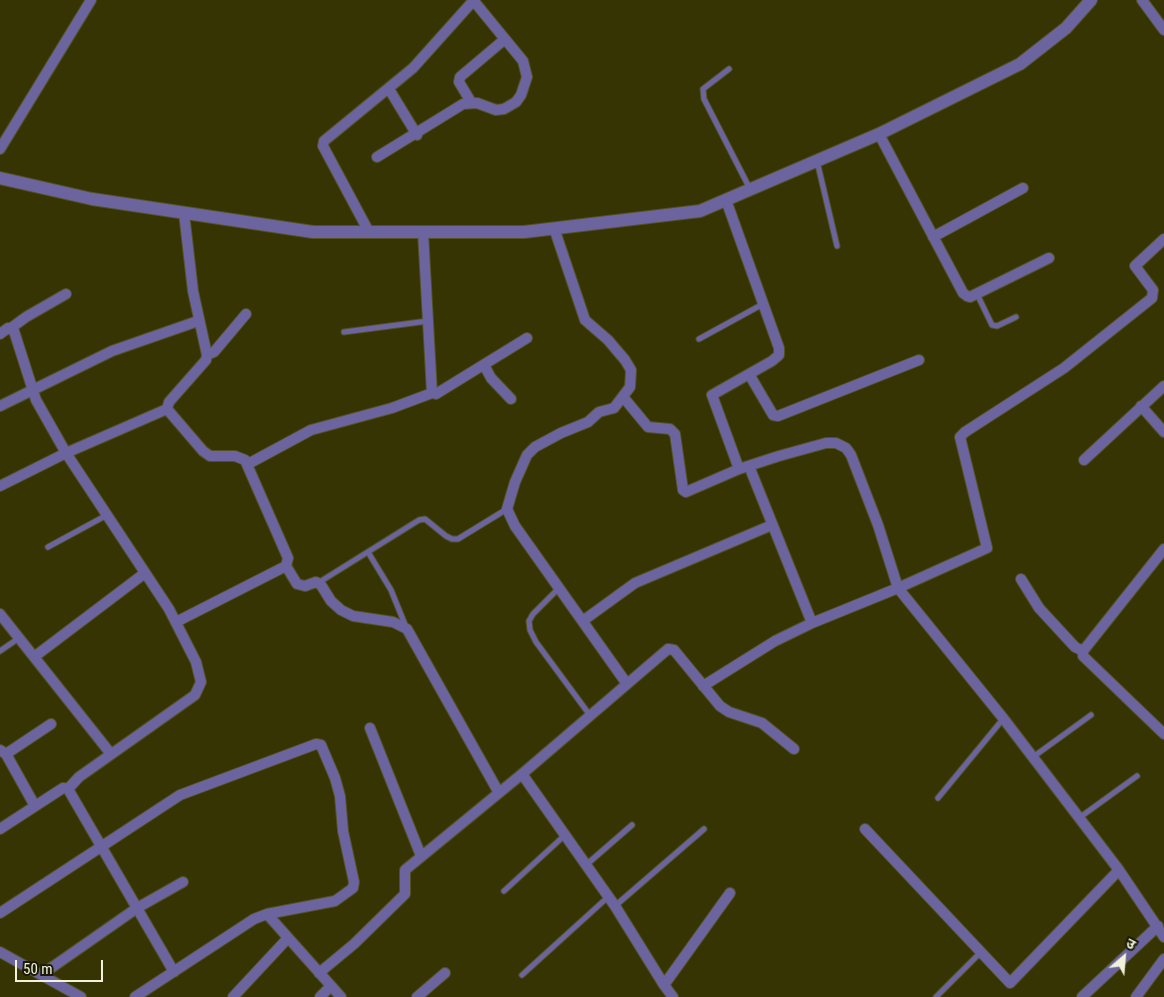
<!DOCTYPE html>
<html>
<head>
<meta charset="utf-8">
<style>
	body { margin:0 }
	#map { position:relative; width:1164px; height:997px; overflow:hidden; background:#353402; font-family:"Roboto Condensed","Noto Sans Devanagari",sans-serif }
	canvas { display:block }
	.north { position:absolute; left:1099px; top:932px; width:50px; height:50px; -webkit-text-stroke:4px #1b1b08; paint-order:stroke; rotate:27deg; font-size:14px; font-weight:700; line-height:20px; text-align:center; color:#f1f2d9 }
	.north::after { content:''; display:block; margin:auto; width:18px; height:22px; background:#f1f2d9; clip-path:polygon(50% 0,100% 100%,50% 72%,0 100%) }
	.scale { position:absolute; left:15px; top:960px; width:88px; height:22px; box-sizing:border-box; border:2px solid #f1f2d9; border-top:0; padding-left:6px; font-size:15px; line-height:18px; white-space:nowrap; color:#f1f2d9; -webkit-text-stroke:4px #1b1b08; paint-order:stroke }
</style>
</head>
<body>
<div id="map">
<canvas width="1164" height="997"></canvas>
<div class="north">उ</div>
<div class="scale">50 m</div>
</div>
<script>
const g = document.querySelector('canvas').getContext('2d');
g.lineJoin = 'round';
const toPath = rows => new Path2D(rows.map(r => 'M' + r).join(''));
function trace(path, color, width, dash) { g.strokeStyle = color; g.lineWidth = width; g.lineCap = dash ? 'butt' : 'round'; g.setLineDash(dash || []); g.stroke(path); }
const service = toPath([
	[729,69,703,89,704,99,750,189],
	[817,161,837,246],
	[977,294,992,325,997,326,1016,317],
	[344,332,428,321],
	[699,339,763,304],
	[48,547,107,515],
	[368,552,391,590,406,627],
	[318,583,419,520,425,519,446,536,452,539,458,539,507,509],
	[559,588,533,614,529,621,530,630,536,642,589,714],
	[0,651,19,638],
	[1033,757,1091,715],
	[938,798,1003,719],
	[1079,818,1137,776],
	[586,865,632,825],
	[504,891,565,835],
	[615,906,704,829],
	[522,975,608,897],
	[936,997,980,953]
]);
const minor = toPath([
	[1142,0,1164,30],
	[389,89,417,135],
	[471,102,459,82,460,77,505,39],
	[879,134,963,293,967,296,970,297,1049,258],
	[0,149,91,0],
	[377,157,463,104,477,103,496,110,504,109,516,102,521,95,527,77,523,61,473,0],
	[726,200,779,348,779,355,772,361,712,395,739,469],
	[554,228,585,320,608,340,625,360,631,370,630,387,614,408,599,412,588,422,561,433,535,447,527,455,515,482,507,509,515,526,627,684],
	[369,232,323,146,324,141,413,68,474,0],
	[423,232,432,393,436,394,527,338],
	[933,237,1023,188],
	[11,328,26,317,66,294],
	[0,334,8,328,14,331,36,400,66,453,169,609,196,662,201,682,195,695,79,777,68,789],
	[207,355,214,352,246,314],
	[484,365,491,378,511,399],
	[749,374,773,415,778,416,919,360],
	[624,398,648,427,670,429,675,434,683,490,686,492,739,469,779,456,826,443,836,443,846,448,851,455,878,525,898,588,1003,718,1119,870,1164,937],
	[0,406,112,351,198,321],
	[1141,406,1164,432],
	[1084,460,1164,386],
	[248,464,311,430,392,408,432,393],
	[749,466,812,623],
	[0,486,66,453,167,409],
	[1164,549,1083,651,1083,656,1164,734],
	[286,566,297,584,305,586,316,582,321,585,331,601,341,610,353,616,393,622,407,629,499,793],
	[1021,579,1039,608,1075,647,1083,651],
	[0,614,111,754],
	[584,620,635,583,772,525],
	[176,622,286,566,288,558,245,460,235,456,210,456,203,451,167,409,169,402,206,360,207,355,193,291,184,213],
	[34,657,145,573],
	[703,686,775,641,812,623,898,588,987,548,960,437,965,432,1064,368,1152,298,1153,290,1135,266,1164,239],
	[370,728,421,856],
	[0,750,6,754,35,806],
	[6,754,51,724],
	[522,774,615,906,664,985,673,997],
	[0,829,63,788,68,789,174,972],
	[865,829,1010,983,1119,870],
	[0,913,180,795,316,744,321,745,335,778,340,796,343,831,354,882,353,888,335,901,267,914,254,919,135,997],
	[267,914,341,997],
	[0,952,81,997],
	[319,973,354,944,405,894,405,870,522,774,668,649,674,650,720,706,729,712,762,723,794,749],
	[41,975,137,908,183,882],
	[664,985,730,893],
	[233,997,288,938],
	[320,997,331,986],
	[417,997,445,973],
	[1082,997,1158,926],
	[1136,997,1164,959]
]);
const tertiary = toPath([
	[0,178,92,199,313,232,524,232,700,211,879,134,1020,64,1066,28,1091,0]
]);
trace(service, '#535224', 7);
trace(minor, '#535224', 12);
trace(tertiary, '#535224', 14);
trace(service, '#6c649f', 5);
trace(minor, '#6c649f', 10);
trace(tertiary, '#6c649f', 12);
</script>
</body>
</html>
